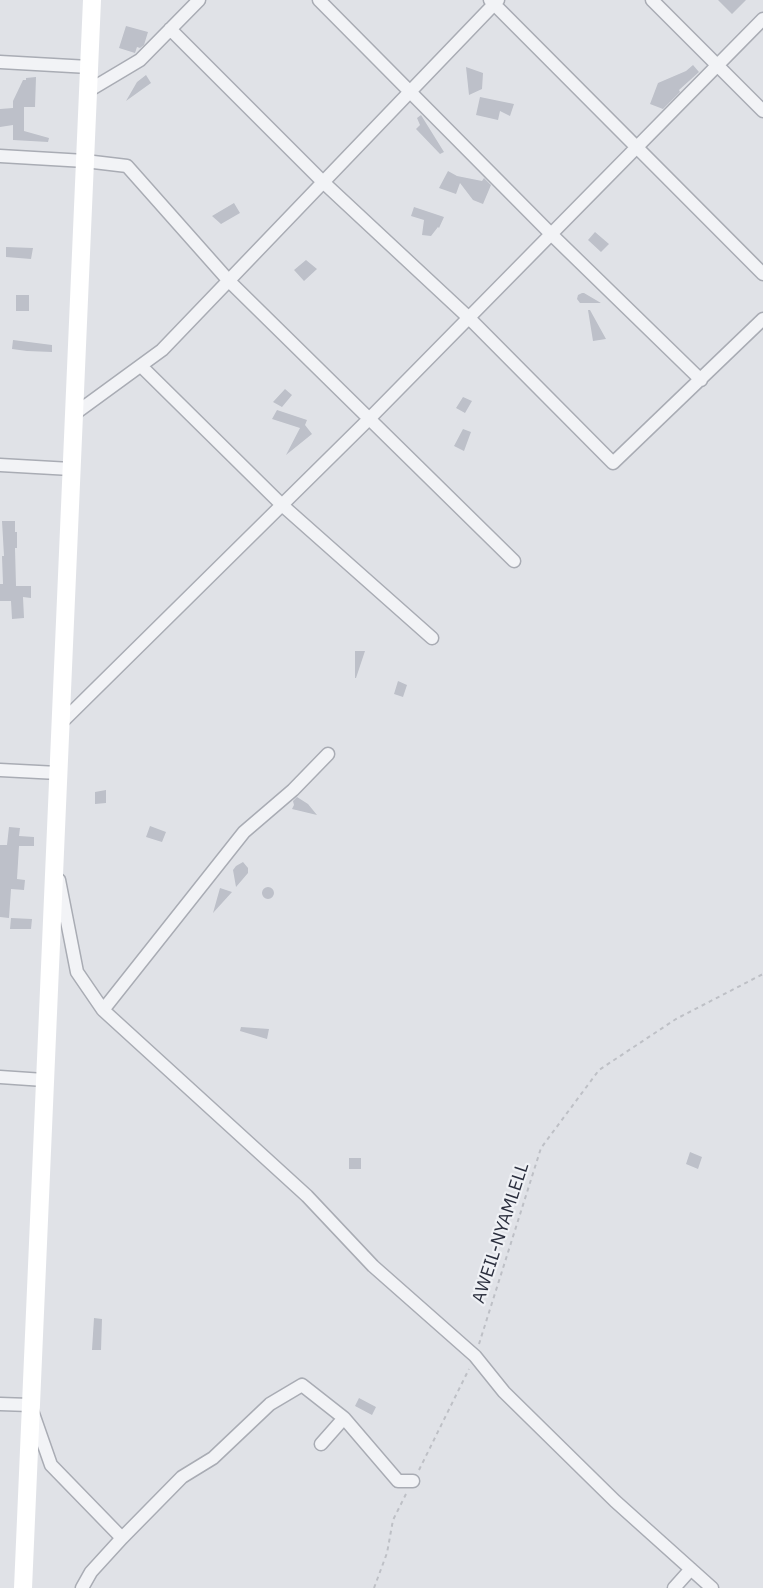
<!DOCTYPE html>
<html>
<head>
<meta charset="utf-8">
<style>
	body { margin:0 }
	canvas { display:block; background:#e0e2e7 }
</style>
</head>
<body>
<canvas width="763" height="1588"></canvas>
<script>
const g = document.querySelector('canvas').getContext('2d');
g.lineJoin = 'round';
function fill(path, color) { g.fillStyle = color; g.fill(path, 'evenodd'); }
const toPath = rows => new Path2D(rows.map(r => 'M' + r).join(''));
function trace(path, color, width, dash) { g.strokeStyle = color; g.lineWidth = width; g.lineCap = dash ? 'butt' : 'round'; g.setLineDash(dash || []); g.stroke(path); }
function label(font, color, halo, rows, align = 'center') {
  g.font = font + ' "IBM Plex Sans",sans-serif'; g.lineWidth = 4.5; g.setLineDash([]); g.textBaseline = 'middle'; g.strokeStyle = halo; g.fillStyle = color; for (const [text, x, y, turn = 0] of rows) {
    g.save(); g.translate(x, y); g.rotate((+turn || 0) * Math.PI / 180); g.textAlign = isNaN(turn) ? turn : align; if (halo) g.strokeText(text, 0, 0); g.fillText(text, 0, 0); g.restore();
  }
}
fill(toPath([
	[718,0,746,0,732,14],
	[126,26,148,32,144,45,140,48,137,47,135,53,119,48],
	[693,65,699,72,679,90,680,92,663,109,650,104,658,83,686,71],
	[466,67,483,73,482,89,469,95],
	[146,75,151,83,126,101,137,82],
	[36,77,35,107,24,107,24,131,49,138,48,142,13,140,13,125,0,127,0,109,13,108,13,101,23,80,26,80,26,78],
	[480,97,514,104,510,116,500,111,498,120,476,115],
	[421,115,444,152,440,154,416,129,420,125,417,118],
	[448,171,457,176,482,181,484,178,491,185,483,204,473,200,460,183,456,194,439,188],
	[234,203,240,213,221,224,212,216],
	[414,207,444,217,439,228,438,227,431,236,422,235,424,220,411,216],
	[595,232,609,244,601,252,588,240],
	[6,247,33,248,31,259,6,257],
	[306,260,317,269,304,281,294,270],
	[582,293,584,293,601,303,580,303,577,299,578,295],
	[16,295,29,295,29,311,16,311],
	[588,310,590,310,606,339,593,341],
	[13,340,52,345,52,352,27,351,12,349],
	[285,389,292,395,282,407,273,402],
	[463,397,472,401,465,413,456,408],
	[277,410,307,420,305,425,312,434,286,455,300,428,272,419],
	[463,429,471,432,464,451,454,446],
	[2,521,15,521,15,532,17,532,17,548,15,548,16,586,31,586,31,598,23,597,24,618,12,619,11,601,0,601,0,584,3,584,2,556,4,556],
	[355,651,365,651,356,678,355,678],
	[398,681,407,685,403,697,394,694],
	[106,790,106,803,95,804,95,792],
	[297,797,308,804,317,815,292,809,294,805,293,801],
	[150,826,166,832,162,842,146,837],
	[9,827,20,828,19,836,34,837,34,846,19,846,17,879,25,880,24,890,11,889,9,918,0,917,0,845,7,845],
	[243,862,248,868,248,873,236,887,233,870,236,866],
	'262 893a6 6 0 1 1 12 0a6 6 0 1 1-12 0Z',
	[220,888,232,892,213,913],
	[11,918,32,919,31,929,10,929],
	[241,1027,269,1029,267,1039,240,1031],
	[690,1152,702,1157,698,1169,686,1164],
	[349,1158,361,1158,361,1169,349,1169],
	[94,1318,102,1319,101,1350,92,1350],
	[359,1398,376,1407,372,1415,355,1406]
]), '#bdc0c9');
const street = toPath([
	[319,0,551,234,701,380],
	[490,0,763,274],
	[652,0,763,111],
	[170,29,323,182,469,318,613,463,763,319],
	[0,62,89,67],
	[88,91,140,60,199,0],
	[0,156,85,161,127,166,229,281,514,561],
	[141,366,282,505,432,638],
	[73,415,162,350,498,0],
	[0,465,71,469],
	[60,724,369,419,763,19],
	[0,770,58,773],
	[59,880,77,972,103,1010,244,832,293,790,328,754],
	[103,1010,307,1196,373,1266,475,1356,504,1392,615,1501,712,1588],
	[0,1077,44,1080],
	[0,1404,30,1405,51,1465,122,1538,182,1477,213,1458,270,1404,302,1385,344,1418,321,1444],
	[344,1418,398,1481,413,1481],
	[82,1588,91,1572,122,1538],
	[674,1588,691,1569]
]);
trace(street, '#a9acb4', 15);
trace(toPath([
	[479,1344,541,1148,599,1070,676,1019,763,974],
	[419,1470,469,1369],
	[374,1588,387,1553,393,1520,406,1494]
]), '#bec0c6', 2, [4, 4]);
trace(street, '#f2f3f6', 12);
trace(toPath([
	[23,1588,92,0]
]), '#fff', 18);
label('18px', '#2a2e3d', '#eff1f5', [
	["AWEIL-NYAMLELL",501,1233,-72]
]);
</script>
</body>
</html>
